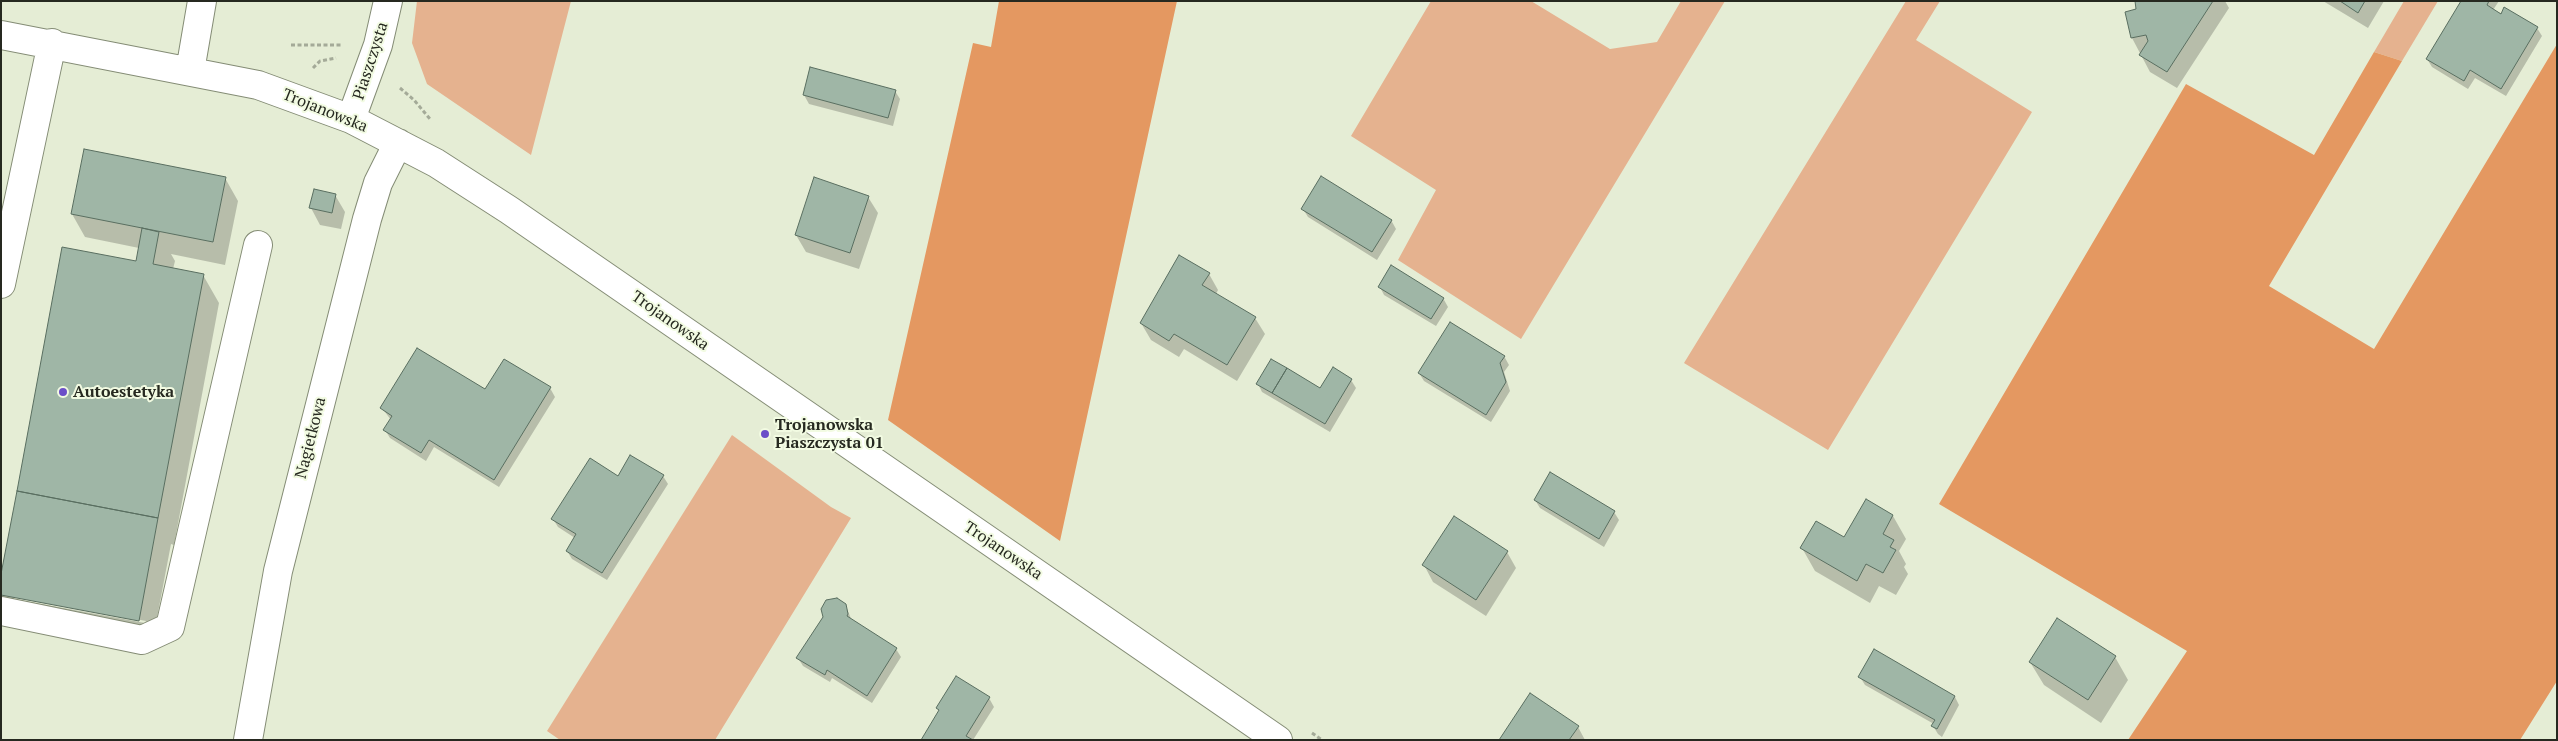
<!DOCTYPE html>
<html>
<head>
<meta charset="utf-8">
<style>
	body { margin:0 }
	#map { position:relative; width:2558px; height:741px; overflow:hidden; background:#e5edd5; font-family:"PT Serif",serif }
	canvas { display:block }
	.frame { position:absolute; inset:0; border:2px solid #262920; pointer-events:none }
</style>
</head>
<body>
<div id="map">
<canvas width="2558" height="741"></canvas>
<div class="frame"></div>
</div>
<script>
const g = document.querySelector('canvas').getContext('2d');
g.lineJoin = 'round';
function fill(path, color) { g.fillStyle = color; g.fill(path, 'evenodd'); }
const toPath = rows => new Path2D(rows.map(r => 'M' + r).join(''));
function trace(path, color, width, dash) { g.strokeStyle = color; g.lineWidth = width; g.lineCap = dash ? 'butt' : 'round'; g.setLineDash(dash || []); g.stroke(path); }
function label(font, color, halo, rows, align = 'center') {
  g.font = font + ' "PT Serif",serif'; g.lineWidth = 4; g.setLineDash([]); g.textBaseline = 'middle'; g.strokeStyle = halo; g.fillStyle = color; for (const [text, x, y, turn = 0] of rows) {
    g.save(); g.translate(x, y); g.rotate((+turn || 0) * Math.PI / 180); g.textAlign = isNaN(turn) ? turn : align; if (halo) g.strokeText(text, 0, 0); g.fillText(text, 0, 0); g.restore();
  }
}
fill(toPath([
	[417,1,571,1,531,155,427,84,412,43],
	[1431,1,1531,1,1610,49,1657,42,1681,1,1725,1,1521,339,1398,260,1436,190,1351,136],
	[1906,1,1940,1,1916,40,2032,112,1828,450,1684,363],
	[2404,1,2438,1,2402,61,2374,52],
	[732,435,831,507,851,518,715,740,560,740,547,731]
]), '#e5b28f');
fill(toPath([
	[999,1,1177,1,1060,541,888,420,973,43,991,47],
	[2557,44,2557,681,2520,740,2128,740,2187,651,1939,504,2186,84,2314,155,2374,52,2402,61,2269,286,2374,349]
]), '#e49861');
fill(toPath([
	[2136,1,2225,1,2229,8,2177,88,2150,72,2132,38,2126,13,2138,10],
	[2323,1,2384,1,2368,28],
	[2462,1,2499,1,2493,10,2537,28,2542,36,2506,96,2475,78,2468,89,2432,67,2427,59],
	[895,91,900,99,893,126,809,104,804,95],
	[225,178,238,201,225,265,171,254,175,261,173,269,203,275,219,303,174,545,171,544,152,644,1,599,1,581,137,263,139,248,85,237,72,214],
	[14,596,146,621,145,623,14,599],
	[335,195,345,212,341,229,320,225,311,208],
	[868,197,878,213,859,269,806,252,796,235],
	[1303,209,1391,220,1396,229,1377,260,1308,217],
	[1209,274,1218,290,1216,294,1255,318,1265,334,1237,381,1184,349,1179,357,1151,340,1141,323],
	[1380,287,1443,298,1448,307,1436,326,1384,295],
	[1504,356,1509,365,1504,372,1510,391,1491,422,1424,381,1419,373],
	[505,360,550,388,555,397,499,487,434,447,426,461,390,438,385,430,391,420,382,408,486,391],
	[1351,380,1356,388,1330,432,1262,392,1258,384,1320,390],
	[663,476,668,484,607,580,572,559,567,551,575,538,558,527,553,519,618,478],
	[1535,500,1614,512,1619,520,1604,547,1540,508],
	[1866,501,1893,516,1906,539,1899,551,1906,564,1904,567,1908,574,1896,595,1879,586,1870,603,1815,571,1802,548,1845,539],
	[1507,552,1516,568,1486,616,1433,582,1424,565],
	[845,604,852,621,896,649,901,657,872,703,832,678,830,682,803,666,798,658],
	[1875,650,1955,697,1959,705,1942,737,1938,734,1933,726,1934,724,1865,685,1860,677],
	[2115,657,2128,680,2101,723,2044,685,2030,662],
	[989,698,994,707,973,740,922,740,940,712,938,708],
	[1578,727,1585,740,1500,740]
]), '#0003');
const building = toPath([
	[2135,1,2213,1,2167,72,2139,55,2148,41,2146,35,2131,38,2125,12,2136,9,2135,1],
	[2340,1,2365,1,2358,13,2340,1],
	[2461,1,2489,1,2487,5,2501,14,2504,7,2538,27,2501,89,2470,70,2464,81,2426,59,2461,1],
	[810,67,896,90,888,118,803,95,810,67],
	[84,149,226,177,213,242,71,214,84,149],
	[1321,176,1392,220,1372,252,1301,209,1321,176],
	[814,177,869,196,850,253,795,235,814,177],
	[314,189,336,194,332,213,309,208,314,189],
	[142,228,159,232,153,264,204,274,158,518,17,491,62,247,136,261,142,228],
	[1179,255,1210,273,1202,285,1256,317,1227,365,1174,334,1169,341,1140,323,1179,255],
	[1391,265,1444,298,1431,319,1378,287,1391,265],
	[1450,322,1505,356,1500,363,1506,382,1486,415,1418,373,1450,322],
	[417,348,485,389,504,359,551,387,494,480,429,440,421,453,383,430,392,416,380,408,417,348],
	[1271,359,1287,368,1272,393,1256,384,1271,359],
	[1333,367,1352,379,1325,424,1272,393,1287,368,1320,388,1333,367],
	[630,455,664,475,602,573,566,551,576,534,551,519,590,458,618,476,630,455],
	[1550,472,1615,511,1599,539,1534,500,1550,472],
	[17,491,158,518,139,621,1,595,1,574,17,491],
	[1866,499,1893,515,1883,534,1894,540,1890,547,1896,550,1883,573,1866,564,1857,581,1800,548,1816,521,1844,537,1866,499],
	[1454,516,1508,551,1476,600,1422,565,1454,516],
	[837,598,846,604,848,614,847,616,897,648,867,696,827,670,825,675,796,658,823,617,821,609,826,600,837,598],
	[2057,618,2116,656,2088,700,2029,662,2057,618],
	[1874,649,1955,696,1937,729,1931,726,1935,720,1858,677,1874,649],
	[956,676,990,697,966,736,973,740,921,740,939,710,936,708,956,676],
	[1530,693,1579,726,1569,740,1499,740,1530,693]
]);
fill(building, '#9fb6a6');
trace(building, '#596e60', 1);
const minor = toPath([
	[1,35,258,85,351,119,436,163,509,210,1278,740],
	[190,71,202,1],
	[351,119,378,45,388,1],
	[1,284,52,43],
	[1,611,142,640,170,627,258,245],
	[248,740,278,571,367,219,378,183,398,143]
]);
trace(minor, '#848c75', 30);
trace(toPath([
	[291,45,343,45],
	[313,68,320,61,336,58],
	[400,88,414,100,430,119],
	[1312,733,1322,740]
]), '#a4aa98', 3, [4, 2.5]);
trace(minor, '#fff', 28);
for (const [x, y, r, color] of [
	[63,392,5,"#6b4fc8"],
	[765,434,5,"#6b4fc8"]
]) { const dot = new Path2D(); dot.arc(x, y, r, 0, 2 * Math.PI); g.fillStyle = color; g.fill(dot); trace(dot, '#f2fbe2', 2); }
label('16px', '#262920', '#f2fbe2', [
	["Piaszczysta",371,61,-72],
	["Trojanowska",325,111,22],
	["Trojanowska",670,321,35],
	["Nagietkowa",311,438,-76],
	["Trojanowska",1003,551,34]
]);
label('bold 16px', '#262920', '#f2fbe2', [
	["Autoestetyka",73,392],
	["Trojanowska",775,425],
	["Piaszczysta 01",775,443]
], 'left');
</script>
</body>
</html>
